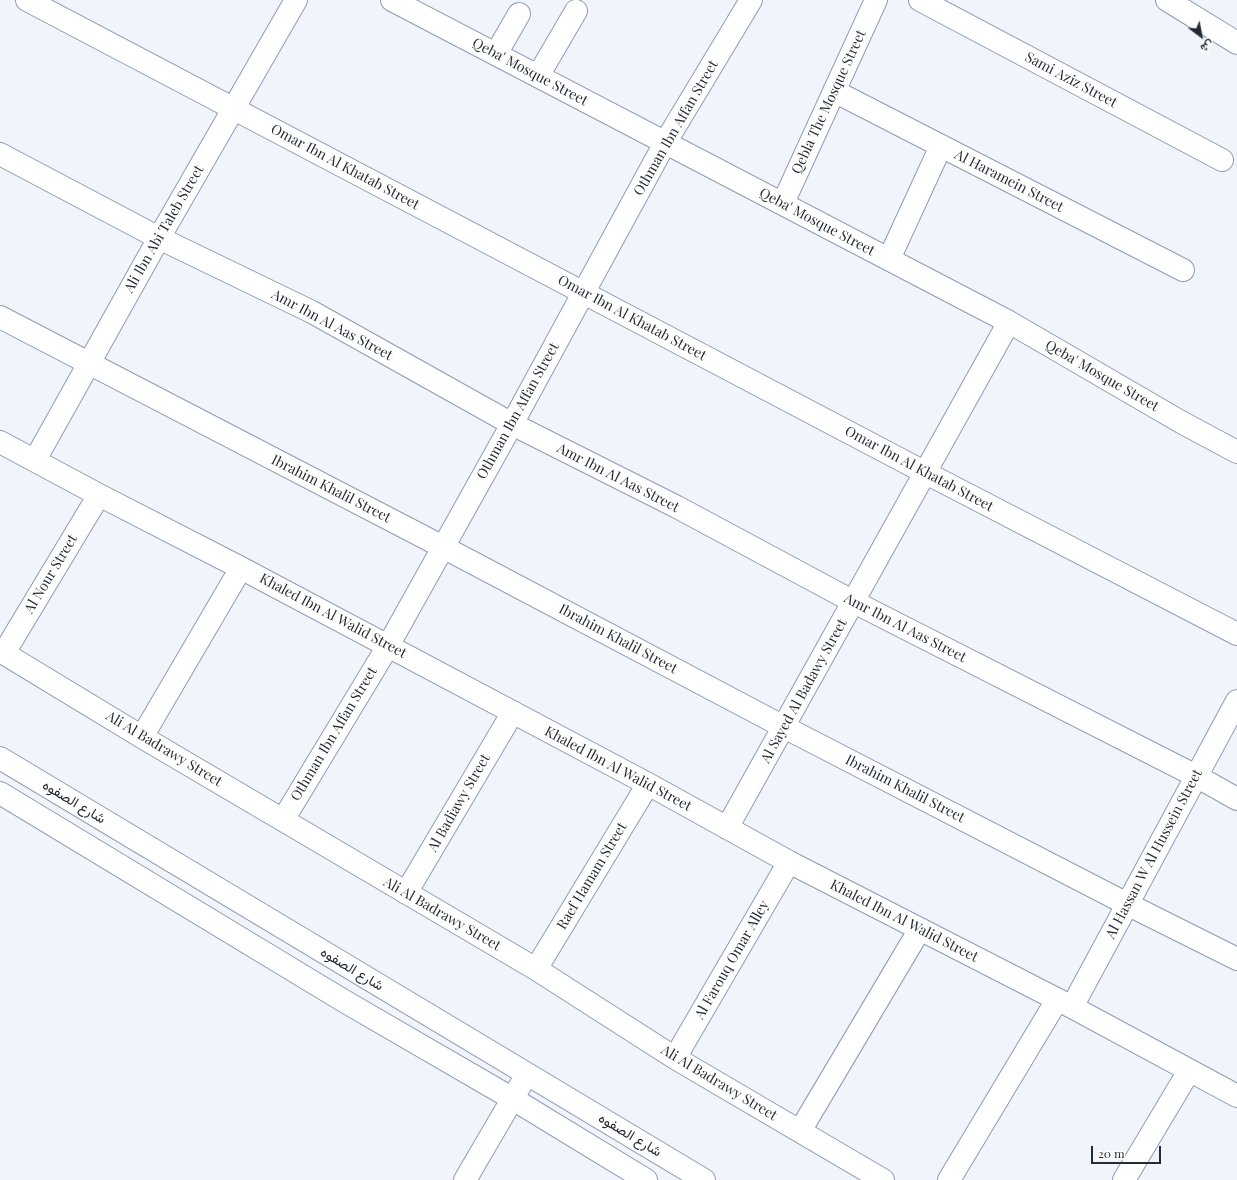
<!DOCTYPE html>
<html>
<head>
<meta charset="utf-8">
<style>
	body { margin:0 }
	#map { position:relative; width:1237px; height:1180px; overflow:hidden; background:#f1f4fa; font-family:"Playfair Display",Vazirmatn,serif }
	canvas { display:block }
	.north { position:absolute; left:1181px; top:16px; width:40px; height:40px; -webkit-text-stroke:3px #fff; paint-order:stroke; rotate:148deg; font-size:11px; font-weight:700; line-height:16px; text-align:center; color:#252b36 }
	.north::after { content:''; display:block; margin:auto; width:14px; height:18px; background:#252b36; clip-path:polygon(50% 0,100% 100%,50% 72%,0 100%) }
	.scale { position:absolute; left:1091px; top:1146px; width:70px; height:18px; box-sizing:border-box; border:2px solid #252b36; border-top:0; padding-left:5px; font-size:12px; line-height:14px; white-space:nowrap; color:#252b36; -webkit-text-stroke:3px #fff; paint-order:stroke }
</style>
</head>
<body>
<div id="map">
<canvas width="1237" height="1180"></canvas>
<div class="north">ش</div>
<div class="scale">20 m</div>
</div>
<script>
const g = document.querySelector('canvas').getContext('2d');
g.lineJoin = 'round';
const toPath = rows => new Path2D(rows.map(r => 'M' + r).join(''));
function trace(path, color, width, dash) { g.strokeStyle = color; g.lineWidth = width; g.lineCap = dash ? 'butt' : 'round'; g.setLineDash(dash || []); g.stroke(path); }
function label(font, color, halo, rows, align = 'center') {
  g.font = font + ' "Playfair Display",Vazirmatn,serif'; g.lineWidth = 3; g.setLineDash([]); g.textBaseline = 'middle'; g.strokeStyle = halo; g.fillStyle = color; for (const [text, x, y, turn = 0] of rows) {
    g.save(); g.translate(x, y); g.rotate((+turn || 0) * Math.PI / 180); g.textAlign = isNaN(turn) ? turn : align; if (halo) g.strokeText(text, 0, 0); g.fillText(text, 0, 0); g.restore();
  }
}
const minor = toPath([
	[27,0,926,473,1237,634],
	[392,0,1009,322,1181,422,1237,452],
	[920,0,1222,160],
	[1167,0,1237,43],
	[496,54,519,14],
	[538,76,576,11],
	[834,91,1183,270],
	[0,154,159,238,312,312,512,424,677,507,854,602,1196,776,1237,799],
	[783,203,876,0],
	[889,259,941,146],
	[0,317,443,547,784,727,1127,904,1237,959],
	[0,442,99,495,241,568,648,784,789,862,1072,1007,1237,1096],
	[35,460,159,238,296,0],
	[0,651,142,737,536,969,675,1058,883,1180],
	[4,653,99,495],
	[142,737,241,568],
	[0,758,704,1180],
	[0,793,344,1001,513,1099,646,1180],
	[283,820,388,646,512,424,665,143,751,0],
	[727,828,1009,322],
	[406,893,513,712],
	[536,969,648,784],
	[1072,1007,1237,701],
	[675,1058,789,862],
	[800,1131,920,929],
	[465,1180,520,1086],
	[949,1180,1057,1000],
	[1124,1180,1189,1071]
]);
trace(minor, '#8e9bb8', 24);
trace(minor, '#fff', 22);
label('14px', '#252b36', '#fff', [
	["Qeba' Mosque Street",530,72,28],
	["Sami Aziz Street",1071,80,28],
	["Qebla The Mosque Street",829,102,-65],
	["Othman Ibn Affan Street",676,128,-60],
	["Omar Ibn Al Khatab Street",345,167,28],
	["Al Haramein Street",1009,181,27],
	["Qeba' Mosque Street",817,222,28],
	["Ali Ibn Abi Taleb Street",164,229,-60],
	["Omar Ibn Al Khatab Street",632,318,28],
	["Amr Ibn Al Aas Street",332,325,28],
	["Qeba' Mosque Street",1102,376,30],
	["Othman Ibn Affan Street",518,411,-61],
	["Omar Ibn Al Khatab Street",919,469,28],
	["Amr Ibn Al Aas Street",618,478,27],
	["Ibrahim Khalil Street",331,489,27],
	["Al Nour Street",51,574,-59],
	["Khaled Ibn Al Walid Street",333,616,28],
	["Amr Ibn Al Aas Street",905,628,27],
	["Ibrahim Khalil Street",618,639,28],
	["Al Sayed Al Badawy Street",804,691,-61],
	["Othman Ibn Affan Street",334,734,-59],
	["Ali Al Badrawy Street",164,749,31],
	["Khaled Ibn Al Walid Street",618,769,28],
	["Ibrahim Khalil Street",905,789,27],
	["شارع الصفوه",74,802,31],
	["Al Badiawy Street",459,803,-60],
	["Al Hassan W Al Hussein Street",1154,854,-62],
	["Raef Hamam Street",592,876,-59],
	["Ali Al Badrawy Street",442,914,30],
	["Khaled Ibn Al Walid Street",904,921,27],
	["Al Farouq Omar Alley",732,960,-60],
	["شارع الصفوه",352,969,31],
	["Ali Al Badrawy Street",719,1083,31],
	["شارع الصفوه",630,1135,31]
]);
</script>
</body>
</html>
